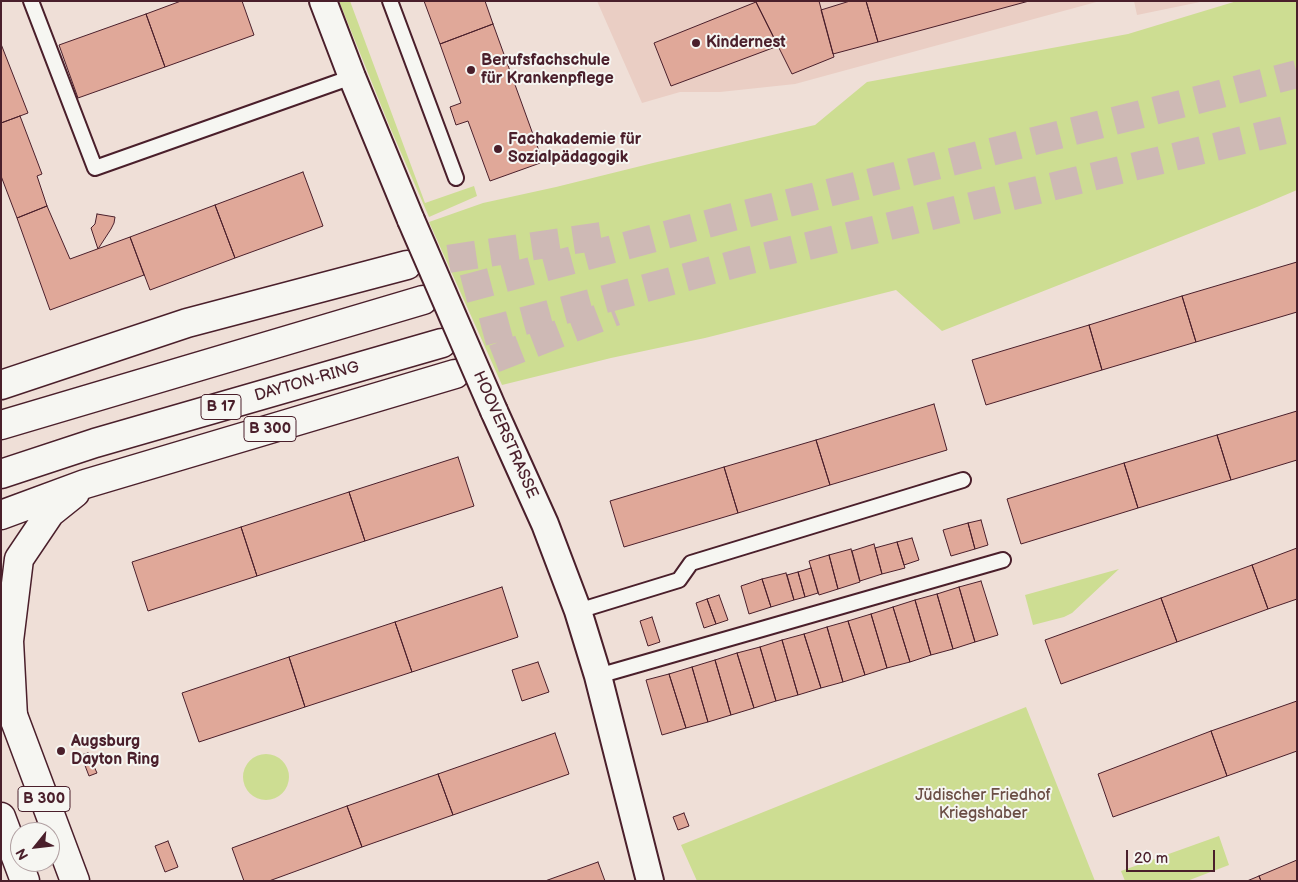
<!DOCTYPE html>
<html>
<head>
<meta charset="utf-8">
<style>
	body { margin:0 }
	#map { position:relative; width:1298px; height:882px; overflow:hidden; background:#efdfd7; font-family:"Balsamiq Sans",sans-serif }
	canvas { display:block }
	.frame { position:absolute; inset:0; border:2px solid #4a1f2b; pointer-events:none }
	.north { position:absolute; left:10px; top:822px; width:50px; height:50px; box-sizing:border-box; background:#f6f6f2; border:1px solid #b1a0a2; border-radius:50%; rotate:241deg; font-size:14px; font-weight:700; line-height:20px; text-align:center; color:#4a1f2b }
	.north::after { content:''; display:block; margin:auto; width:18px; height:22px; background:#4a1f2b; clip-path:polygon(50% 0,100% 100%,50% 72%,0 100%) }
	.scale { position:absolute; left:1126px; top:850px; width:89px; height:22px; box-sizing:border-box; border:2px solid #4a1f2b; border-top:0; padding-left:6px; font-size:15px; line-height:18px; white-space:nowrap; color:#4a1f2b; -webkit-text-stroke:4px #f6f6f2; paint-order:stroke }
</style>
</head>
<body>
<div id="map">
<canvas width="1298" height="882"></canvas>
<div class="frame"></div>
<div class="north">N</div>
<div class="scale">20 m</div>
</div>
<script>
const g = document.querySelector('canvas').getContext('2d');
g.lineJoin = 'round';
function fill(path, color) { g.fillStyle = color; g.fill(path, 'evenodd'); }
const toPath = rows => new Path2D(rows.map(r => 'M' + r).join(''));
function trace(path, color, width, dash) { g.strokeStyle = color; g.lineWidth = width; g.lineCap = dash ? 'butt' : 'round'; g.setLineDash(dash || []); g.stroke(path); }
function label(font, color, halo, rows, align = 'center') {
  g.font = font + ' "Balsamiq Sans",sans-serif'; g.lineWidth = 4; g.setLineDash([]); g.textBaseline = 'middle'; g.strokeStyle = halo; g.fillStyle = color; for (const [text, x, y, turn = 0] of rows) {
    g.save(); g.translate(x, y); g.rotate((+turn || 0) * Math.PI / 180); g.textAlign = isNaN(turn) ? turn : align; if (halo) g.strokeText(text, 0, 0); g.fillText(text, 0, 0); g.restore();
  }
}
fill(toPath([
	[597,1,1100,1,795,84,720,92,680,92,642,103],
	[1134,1,1205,1,1137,15]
]), '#eacec4');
fill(toPath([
	[339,1,350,1,425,203,474,186,477,196,429,217,389,125],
	[1237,1,1297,1,1297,190,1257,207,942,331,896,290,705,338,611,358,502,385,429,222,483,203,556,187,653,163,815,125,867,82,1128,34],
	[1119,569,1072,613,1064,617,1033,625,1025,595],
	[1026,707,1095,881,697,881,681,845],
	'243 777a23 23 0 1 1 46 0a23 23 0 1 1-46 0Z',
	[1219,836,1229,865,1187,881,1125,881,1121,871]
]), '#cddd92');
const building = toPath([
	[181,1,242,1,254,35,165,67,146,14,181,1],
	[424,1,485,1,493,24,440,44,424,1],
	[819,1,834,57,792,74,756,2,759,1,819,1],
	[850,1,866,1,878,42,833,54,821,10,850,1],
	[866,1,1029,1,878,42,866,1],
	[756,2,778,46,671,86,654,43,756,2],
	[146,14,165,67,78,98,59,45,146,14],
	[493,24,543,162,490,181,468,121,456,125,450,107,461,103,440,44,493,24],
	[1,44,28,113,1,123,1,44],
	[20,116,42,174,37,176,47,206,17,218,1,176,1,123,20,116],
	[303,172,323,226,235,258,215,205,303,172],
	[215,205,235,258,150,290,130,237,215,205],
	[47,206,70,259,130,237,144,275,50,310,17,218,47,206],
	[97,214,115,217,114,223,111,229,98,249,91,228,95,224,97,214],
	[1297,262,1297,312,1196,342,1182,296,1297,262],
	[1182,296,1196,342,1102,370,1089,325,1182,296],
	[1089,325,1102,370,986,405,972,360,1089,325],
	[934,404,947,450,830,485,816,440,934,404],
	[1297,411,1297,460,1231,480,1217,435,1297,411],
	[1217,435,1231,480,1138,508,1124,463,1217,435],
	[816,440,830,485,738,513,724,467,816,440],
	[458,457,474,506,365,541,349,492,458,457],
	[1124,463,1138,508,1021,544,1007,499,1124,463],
	[724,467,738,513,624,547,610,501,724,467],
	[349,492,365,541,257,576,241,527,349,492],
	[981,520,988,545,975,549,968,523,981,520],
	[968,523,975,549,951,556,943,530,968,523],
	[241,527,257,576,148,611,132,562,241,527],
	[912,538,919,560,904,565,897,542,912,538],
	[897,542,905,568,882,574,875,548,897,542],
	[874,544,882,574,860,581,852,551,874,544],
	[1297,548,1297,599,1268,609,1252,565,1297,548],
	[851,549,860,582,838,589,829,555,851,549],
	[829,555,838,589,819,595,809,561,829,555],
	[1252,565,1268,609,1177,642,1161,598,1252,565],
	[811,568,818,593,805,597,798,572,811,568],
	[798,572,805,597,794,600,787,575,798,572],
	[786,573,794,600,771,607,762,579,786,573],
	[762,579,771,607,749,614,741,586,762,579],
	[981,581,998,635,975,642,959,587,981,581],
	[502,587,518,637,412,672,395,622,502,587],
	[959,587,975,642,953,649,937,594,959,587],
	[937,594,953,649,931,655,915,600,937,594],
	[719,595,728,620,716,624,707,599,719,595],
	[1161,598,1177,642,1061,684,1045,640,1161,598],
	[707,599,716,624,704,628,696,603,707,599],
	[915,600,931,655,910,662,893,607,915,600],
	[893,607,910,662,887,668,871,614,893,607],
	[871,614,887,668,865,675,848,621,871,614],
	[652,617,660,642,648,646,640,621,652,617],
	[848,621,865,675,843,682,827,627,848,621],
	[395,622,412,672,305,707,289,657,395,622],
	[827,627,843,682,821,688,804,634,827,627],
	[804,634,821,688,798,695,782,640,804,634],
	[782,640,798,695,776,701,760,647,782,640],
	[760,647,776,701,754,708,737,653,760,647],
	[737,653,754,708,731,715,715,660,737,653],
	[289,657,305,707,199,742,182,693,289,657],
	[715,660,731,715,708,722,692,667,715,660],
	[538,662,549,692,522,701,512,670,538,662],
	[692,667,708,722,686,728,669,674,692,667],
	[669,674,686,728,662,735,646,680,669,674],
	[1297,701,1297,751,1227,776,1211,731,1297,701],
	[1211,731,1227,776,1113,817,1098,774,1211,731],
	[555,733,569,774,453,815,438,774,555,733],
	[88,753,97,773,89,776,81,755,88,753],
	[438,774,453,815,362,847,347,806,438,774],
	[347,806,362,847,269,881,244,881,232,848,347,806],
	[684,813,689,826,678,830,673,817,684,813],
	[168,841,178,867,165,872,155,846,168,841],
	[1297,860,1297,881,1261,881,1259,876,1297,860],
	[598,862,605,881,545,881,598,862],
	[1259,876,1261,881,1247,881,1259,876]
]);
fill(building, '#e0a899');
trace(building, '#4a1f2b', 1);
trace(toPath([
	[407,265,608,235],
	[423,300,733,217,1205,98,1297,74],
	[442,343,746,261,1297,127],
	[455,374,615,312]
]), '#ceb9b5', 28, [28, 14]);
const service = toPath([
	[31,1,95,168,352,77],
	[390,1,456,178],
	[578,611,679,580,691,563,963,480],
	[598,676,1003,560]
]);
const minor = toPath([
	[323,1,352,77,411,220],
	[494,411,545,524,578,611,598,676,650,881]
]);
const primary = toPath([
	[5,694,75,881],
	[1,817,25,881]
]);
const trunk = toPath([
	[1,385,187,323,407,265],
	[1,425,423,300],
	[1,474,95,443,442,343],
	[1,515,85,484,455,374],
	[13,717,9,641,19,559,50,513,75,493]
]);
trace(service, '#4a1f2b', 18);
trace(minor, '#4a1f2b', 30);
trace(primary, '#4a1f2b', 31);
trace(trunk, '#4a1f2b', 31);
trace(service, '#f6f6f2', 14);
trace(minor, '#f6f6f2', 26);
trace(primary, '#f6f6f2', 28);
trace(trunk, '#f6f6f2', 28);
const minorBridge = toPath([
	[411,220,494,411]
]);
trace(minorBridge, '#4a1f2b', 30, []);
trace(minorBridge, '#f6f6f2', 26);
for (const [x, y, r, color] of [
	[696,43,5,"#4a1f2b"],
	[471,70,5,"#4a1f2b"],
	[498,149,5,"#4a1f2b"],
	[61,751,5,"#4a1f2b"]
]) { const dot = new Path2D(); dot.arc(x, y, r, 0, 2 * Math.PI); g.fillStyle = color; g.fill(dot); trace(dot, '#f6f6f2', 2); }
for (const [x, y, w] of [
	[221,407,40],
	[270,429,52],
	[44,799,52]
]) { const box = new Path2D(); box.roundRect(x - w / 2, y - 12.5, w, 25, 4); g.fillStyle = '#f6f6f2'; g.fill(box); trace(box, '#4a1f2b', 1); }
label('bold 15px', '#4a1f2b', null, [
	["B 17",221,407],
	["B 300",270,429],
	["B 300",44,799]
]);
label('bold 16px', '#4a1f2b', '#f6f6f2', [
	["Kindernest",706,43],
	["Berufsfachschule",481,61],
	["für Krankenpflege",481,79],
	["Fachakademie für",508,140],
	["Sozialpädagogik",508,158],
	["Augsburg",71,742],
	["Dayton Ring",71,760]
], 'left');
label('16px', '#4a1f2b', '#f6f6f2', [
	["DAYTON-RING",307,382,-16],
	["HOOVERSTRASSE",505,435,66]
]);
label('16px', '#6b4e45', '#f6f6f2', [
	["Jüdischer Friedhof",983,796],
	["Kriegshaber",983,814]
]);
</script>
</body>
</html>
